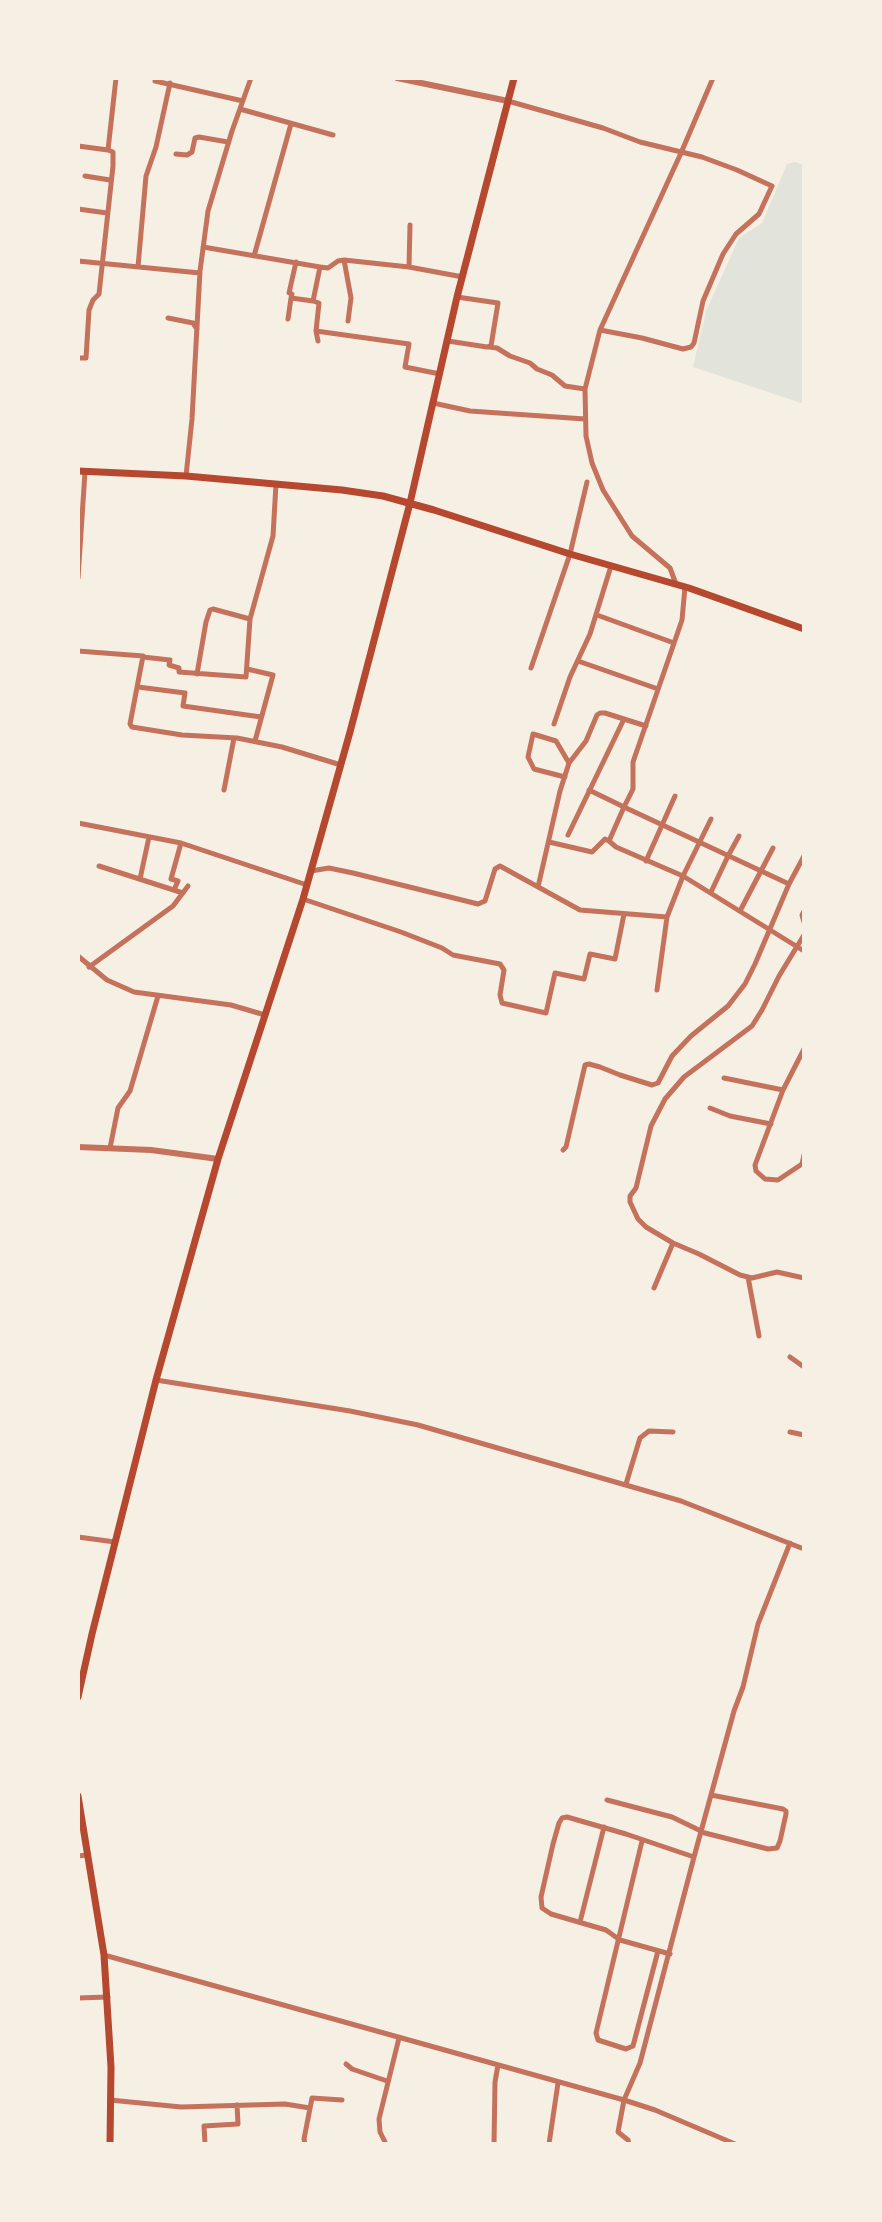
<!DOCTYPE html>
<html>
<head>
<meta charset="utf-8">
<style>
	body { margin:0 }
	#map { position:relative; width:882px; height:2222px; overflow:hidden; background:#f6efe4; font-family:Overpass,sans-serif }
	canvas { display:block }
	.frame { position:absolute; inset:0; border:80px solid #f6efe4; pointer-events:none }
</style>
</head>
<body>
<div id="map">
<canvas width="882" height="2222"></canvas>
<div class="frame"></div>
</div>
<script>
const g = document.querySelector('canvas').getContext('2d');
g.lineJoin = 'round';
function fill(path, color) { g.fillStyle = color; g.fill(path, 'evenodd'); }
const toPath = rows => new Path2D(rows.map(r => 'M' + r).join(''));
function trace(path, color, width, dash) { g.strokeStyle = color; g.lineWidth = width; g.lineCap = dash ? 'butt' : 'round'; g.setLineDash(dash || []); g.stroke(path); }
fill(toPath([
	[795,162,804,165,804,404,693,367,706,311,739,238,762,223,787,164]
]), '#e2e4dc');
trace(toPath([
	[155,81,243,101],
	[508,101,603,128,640,142,702,157,737,170,772,186,759,214,736,234,723,254,703,301,694,343,691,347,683,349,642,338,600,330],
	[240,109,333,135],
	[78,146,108,150],
	[176,154,187,155,192,152,195,138,199,137,228,142],
	[85,176,110,180],
	[78,209,107,213],
	[203,247,320,267,328,268,338,261,344,260,409,267,463,277],
	[254,256,291,124],
	[344,260,351,298,348,321],
	[78,261,200,273],
	[296,262,289,293,292,294,291,298,313,301],
	[138,267,146,176,156,147,170,83],
	[320,267,313,301,319,303,316,331,409,344,405,367,440,374],
	[409,267,410,225],
	[168,318,193,323,197,329],
	[288,319,291,298],
	[316,331,318,341],
	[448,341,487,347,491,346,498,303,457,297],
	[489,347,497,348,510,356,530,363,537,369,552,375,565,386,585,389],
	[78,358,86,358,89,310,93,300,99,294,113,166,113,152,108,150,116,78],
	[433,403,470,411,585,419],
	[186,476,192,419,200,271,208,211,232,131,251,78],
	[78,578,85,472],
	[676,584,670,568,632,536,603,490,592,463,586,436,585,389,600,330,681,153,713,78],
	[685,587,682,620,633,762,633,789,624,807,789,884],
	[597,615,674,643],
	[78,651,143,656,130,724,132,727,182,735,237,738,282,747,341,765],
	[143,657,170,660,169,665,179,668,179,672,246,677,250,619,273,536,276,484],
	[578,661,658,689],
	[531,668,570,554,587,482],
	[247,669,273,675,255,741],
	[197,674,206,622,210,610,213,609,250,619],
	[138,687,185,693,183,706,261,717],
	[554,724,570,677,590,634,611,566],
	[565,777,534,769,528,757,533,734,556,741,569,763],
	[224,790,234,738],
	[589,790,624,807,609,841,616,847,683,876,804,951],
	[78,823,181,843,307,885],
	[568,835,624,719],
	[549,842,592,852,605,839,609,841],
	[646,861,675,796],
	[99,866,183,893],
	[311,871,329,868,353,873,478,904,485,901,495,869,500,866,580,910,667,917,683,876,711,819],
	[140,879,149,837],
	[538,887,560,791,569,763,586,741,597,715,600,713,605,713,646,726],
	[174,890,178,881,171,879,181,843],
	[711,892,728,856,739,836],
	[303,899,401,932,442,948,453,955,500,964,504,970,500,995,502,1003,546,1013,555,973,584,979,590,954,615,959,624,914],
	[740,911,773,848],
	[804,911,802,915,804,922],
	[804,935,779,976,762,1010,752,1026,684,1077,665,1099,651,1126,636,1188,630,1196,630,1202,638,1219,646,1227,673,1243,699,1254,740,1275,752,1278,777,1272,804,1278],
	[78,956,107,980,134,992,231,1005,265,1015],
	[89,967,173,906,188,886],
	[657,990,667,917],
	[804,1049,783,1090,755,1165,756,1171,765,1179,778,1180,802,1164,804,1155],
	[724,1078,783,1090],
	[710,1108,730,1116,771,1124],
	[110,1148,118,1108,130,1091,158,996],
	[563,1150,566,1147,585,1065,589,1064,600,1067,620,1075,652,1085,658,1083,672,1056,691,1036,728,1006,745,984,755,964,789,884,804,856],
	[748,1277,759,1336],
	[654,1288,673,1243],
	[790,1357,804,1367],
	[156,1380,350,1411,418,1425,681,1501,804,1549],
	[790,1432,804,1435],
	[626,1484,640,1438,649,1431,673,1432],
	[78,1537,115,1542],
	[607,1800,672,1817,701,1831],
	[701,1832,768,1849,777,1848,780,1841,786,1814,786,1811,783,1809,711,1795],
	[642,1841,596,2033,598,2040,626,2049,633,2046,658,1951],
	[78,1856,87,1855],
	[580,1922,604,1827],
	[670,1954,620,1940,606,1930,551,1914,542,1908,541,1897,553,1844,559,1823,562,1818,567,1817,626,1834,694,1857],
	[104,1955,624,2100,655,2110,735,2144],
	[78,1998,108,1997],
	[346,2064,352,2069,387,2081],
	[110,2100,181,2107,285,2104,310,2108],
	[205,2144,204,2126,238,2124,237,2105],
	[305,2144,304,2139,312,2098,342,2100],
	[386,2144,380,2132,379,2119,399,2038],
	[494,2144,495,2082,498,2065],
	[549,2144,558,2083],
	[629,2144,628,2140,618,2132,624,2100,640,2063,694,1857,734,1711,743,1687,758,1624,790,1543]
]), '#c5725c', 5);
trace(toPath([
	[397,78,508,101],
	[78,1147,151,1150,218,1159]
]), '#c5725c', 6);
trace(toPath([
	[78,471,186,476,342,490,383,496,434,510,570,554,689,588,804,629],
	[78,1697,92,1634,156,1380,218,1159,303,899,350,732,410,503,457,297,514,78],
	[78,1796,104,1955,111,2067,110,2144]
]), '#b5482f', 7);
</script>
</body>
</html>
